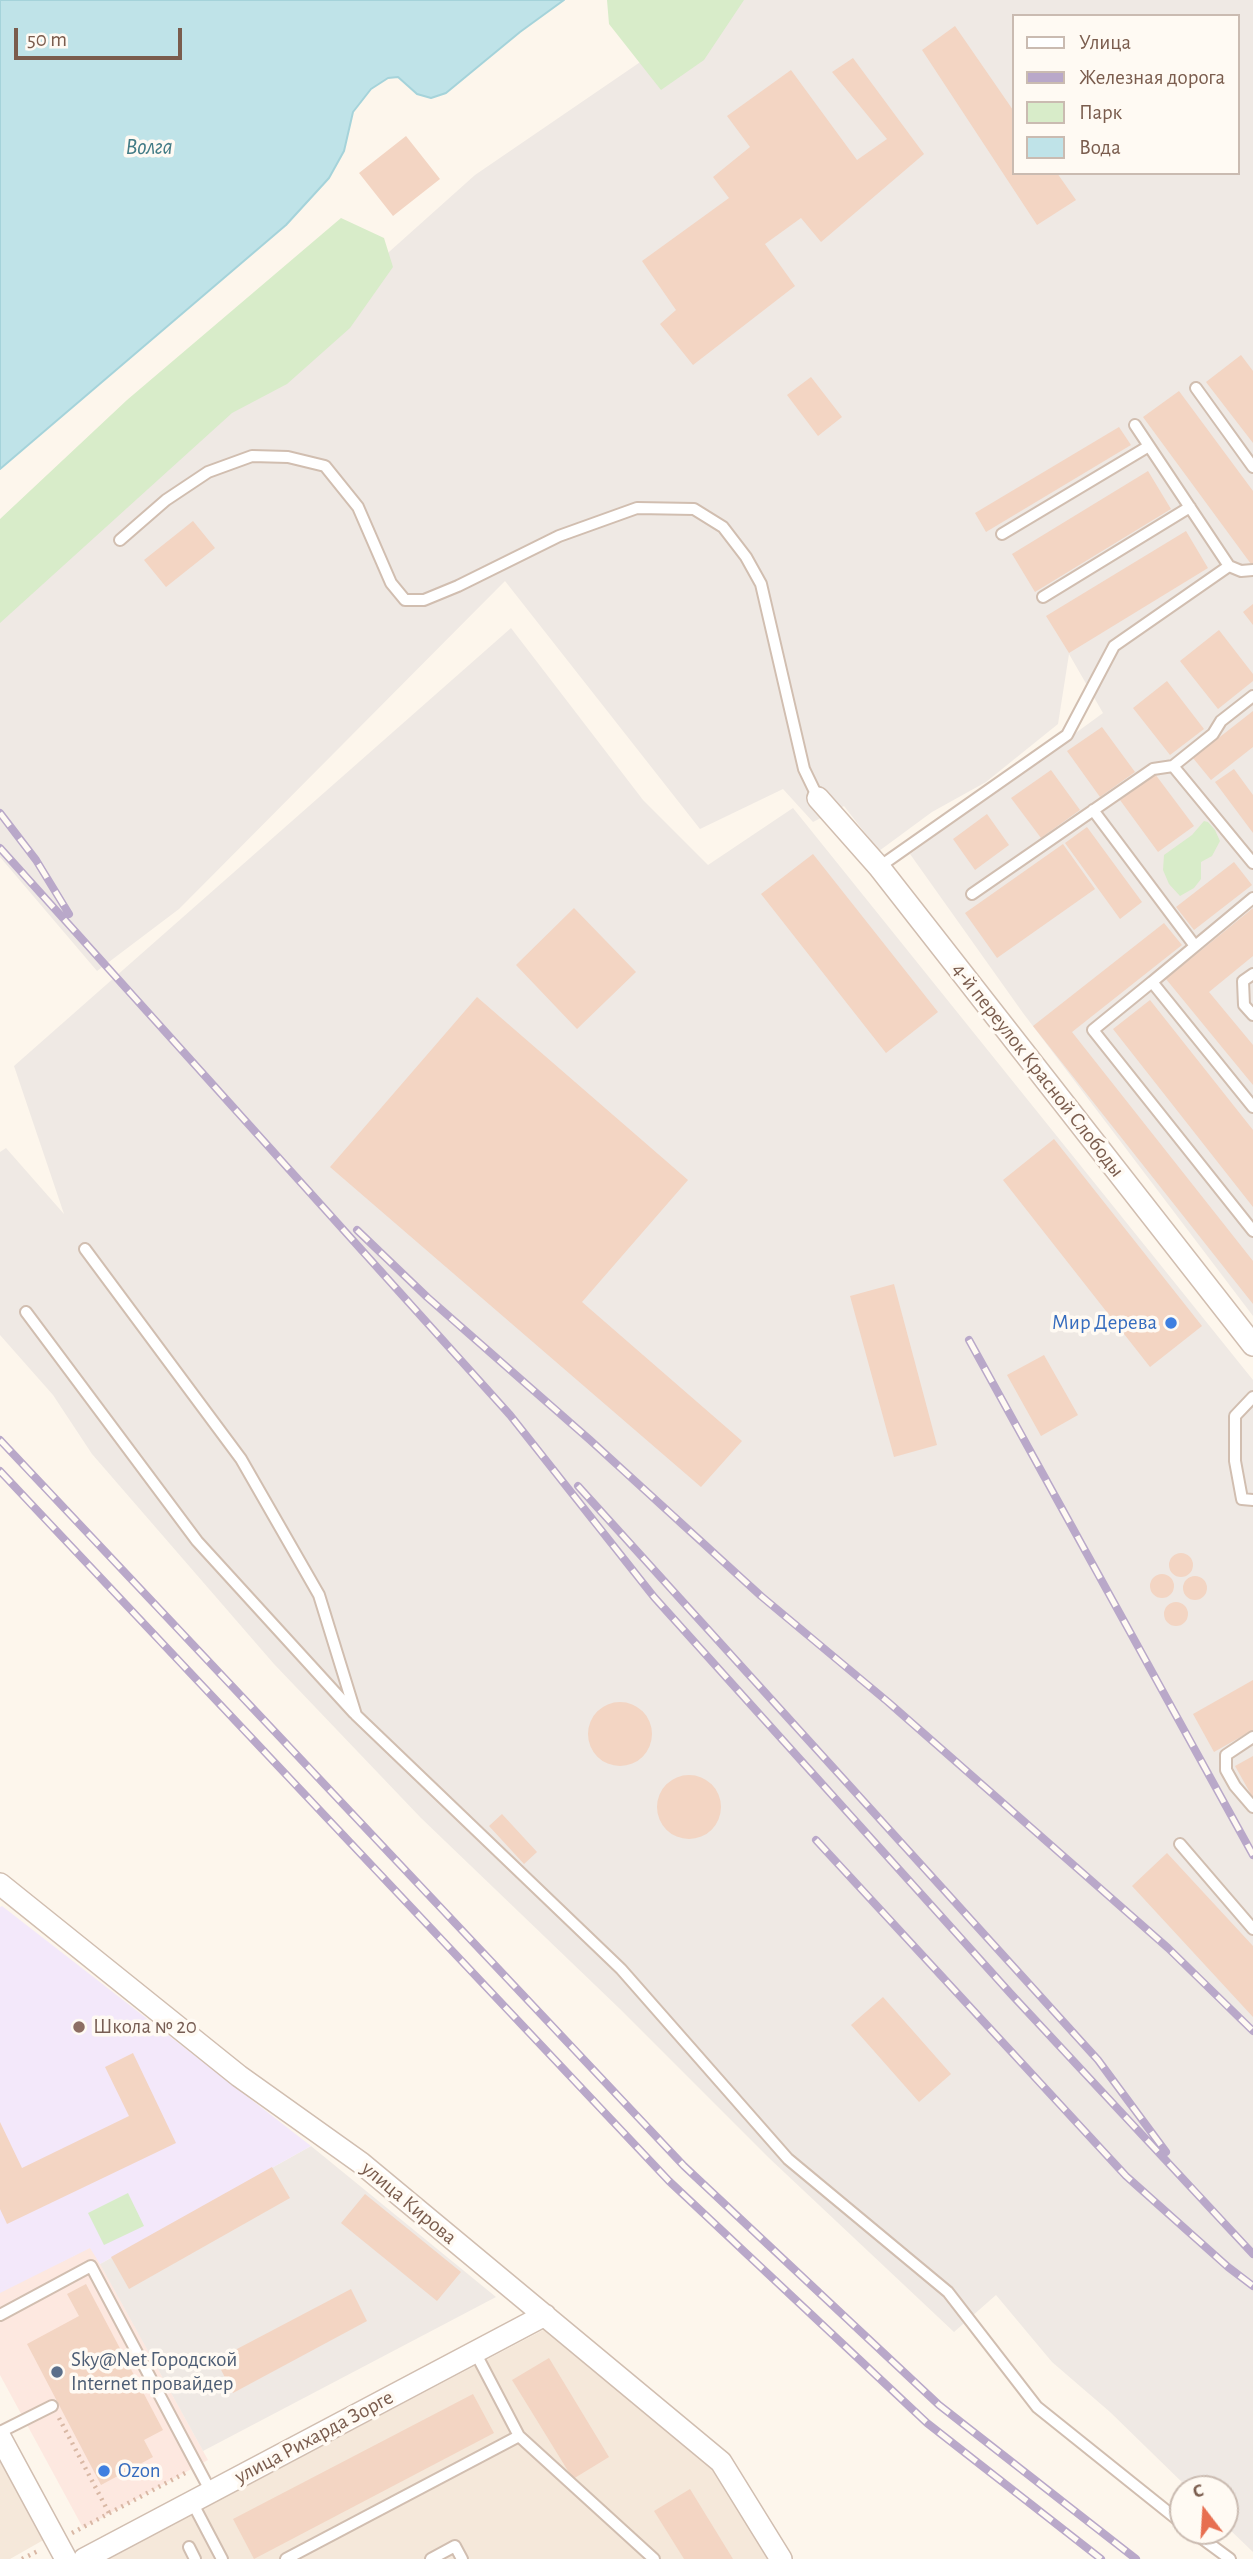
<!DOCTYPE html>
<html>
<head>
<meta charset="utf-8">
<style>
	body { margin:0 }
	#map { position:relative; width:1253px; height:2559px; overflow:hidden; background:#fdf6ec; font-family:"Alegreya Sans",sans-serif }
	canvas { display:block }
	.legend { position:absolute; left:1012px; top:14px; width:228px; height:161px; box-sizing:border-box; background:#fffaf3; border:2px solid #cabbb1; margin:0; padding:9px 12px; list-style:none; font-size:21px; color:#7a5c4d }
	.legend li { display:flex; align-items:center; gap:14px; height:35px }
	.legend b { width:35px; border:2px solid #cabbb1 }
	.north { position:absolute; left:1169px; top:2475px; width:70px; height:70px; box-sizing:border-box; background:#fffaf3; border:2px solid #cabbb1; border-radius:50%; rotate:343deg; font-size:19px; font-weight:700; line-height:28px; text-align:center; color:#7a5c4d }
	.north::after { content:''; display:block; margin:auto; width:24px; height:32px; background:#e76f51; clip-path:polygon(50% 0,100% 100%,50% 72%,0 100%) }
	.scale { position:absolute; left:14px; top:28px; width:168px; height:32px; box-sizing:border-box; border:4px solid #7a5c4d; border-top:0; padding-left:9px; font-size:21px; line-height:24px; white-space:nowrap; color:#7a5c4d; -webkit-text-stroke:5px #fffaf3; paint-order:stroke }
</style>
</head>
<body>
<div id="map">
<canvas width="1253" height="2559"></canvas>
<ul class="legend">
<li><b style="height:9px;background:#fff"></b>Улица</li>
<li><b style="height:9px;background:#b9a8c9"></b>Железная дорога</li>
<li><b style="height:19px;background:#d8ecc9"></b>Парк</li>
<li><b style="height:19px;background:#bfe3e8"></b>Вода</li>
</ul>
<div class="north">С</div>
<div class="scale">50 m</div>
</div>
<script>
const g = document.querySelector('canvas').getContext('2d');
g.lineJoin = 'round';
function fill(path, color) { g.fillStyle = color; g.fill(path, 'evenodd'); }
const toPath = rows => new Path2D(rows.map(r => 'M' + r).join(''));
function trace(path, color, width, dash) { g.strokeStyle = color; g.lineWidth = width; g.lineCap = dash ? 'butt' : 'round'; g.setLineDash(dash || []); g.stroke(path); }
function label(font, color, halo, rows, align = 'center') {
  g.font = font + ' "Alegreya Sans",sans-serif'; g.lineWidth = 7; g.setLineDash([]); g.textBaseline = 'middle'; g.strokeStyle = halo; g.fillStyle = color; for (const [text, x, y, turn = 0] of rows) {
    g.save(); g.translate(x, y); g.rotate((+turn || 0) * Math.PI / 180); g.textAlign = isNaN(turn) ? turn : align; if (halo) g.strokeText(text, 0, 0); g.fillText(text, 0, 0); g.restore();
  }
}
fill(toPath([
	[545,2329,716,2468,773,2559,107,2559],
	[0,2453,47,2538,10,2559,0,2559]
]), '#f5e8da');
fill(toPath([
	[91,2247,208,2460,83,2528,0,2375,0,2292]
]), '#fde8e0');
fill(toPath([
	[731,0,1253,0,1253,1316,1023,1013,910,854,1103,713,1069,654,1058,724,986,782,932,812,879,851,844,806,813,822,783,789,700,829,505,581,179,909,97,971,0,857,0,600,475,175],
	[1013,16,1237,16,1237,173,1013,173],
	[511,628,643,800,708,865,793,808,1253,1380,1253,2552,1225,2525,1225,2489,1189,2489,1110,2412,1052,2362,996,2295,954,2332,769,2158,620,2009,421,1818,274,1664,92,1454,53,1395,0,1335,0,1152,6,1148,64,1214,14,1066],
	[311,2146,496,2297,203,2451,100,2264]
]), '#efe9e4');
fill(toPath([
	[2,1906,311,2146,100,2264,90,2248,0,2293,0,1907]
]), '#f3e8fa');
fill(toPath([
	[607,0,744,0,704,60,661,90,609,24],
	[341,218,384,238,393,267,350,328,287,384,232,413,0,623,0,519,127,400],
	[1204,821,1208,822,1215,830,1220,841,1212,856,1201,862,1201,879,1194,888,1180,896,1169,884,1163,870,1164,855,1192,835],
	[128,2193,144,2226,104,2245,88,2213]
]), '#d8ecc9');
const water = toPath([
	[0,0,564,0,520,32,446,93,431,98,417,94,398,77,388,78,371,89,353,112,344,151,329,178,286,225,0,469,0,0]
]);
fill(water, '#bfe3e8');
trace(water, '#a5d3da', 2);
fill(toPath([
	[955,26,1013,110,1013,173,1057,173,1076,200,1037,225,922,50],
	[853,58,924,154,821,242,801,218,765,244,795,286,693,365,660,324,676,310,642,261,729,198,713,177,750,147,727,116,791,70,857,160,887,139,832,72],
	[406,136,440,179,393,216,359,173],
	[1241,355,1253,371,1253,443,1206,382],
	[811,377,842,417,818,436,787,395],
	[1179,391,1253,491,1253,563,1251,564,1143,417],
	[1119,427,1131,445,986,532,975,513],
	[1148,471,1171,509,1035,592,1012,554],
	[193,521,215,548,166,587,144,560],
	[1186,531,1208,568,1069,653,1046,616],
	[1253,604,1253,625,1243,612],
	[1219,630,1253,674,1253,681,1218,709,1180,661],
	[1167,681,1204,729,1170,755,1133,708],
	[1253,711,1253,747,1211,780,1193,758],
	[1102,727,1135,772,1100,797,1067,751],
	[1234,769,1253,795,1253,833,1215,782],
	[1051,770,1080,810,1041,838,1011,798],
	[1155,774,1194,826,1158,852,1120,800],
	[987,814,1009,845,975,870,953,839],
	[1087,827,1142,902,1120,919,1065,843],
	[1063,844,1095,889,997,958,965,913],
	[813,854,938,1012,886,1053,761,894],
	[1234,862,1252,885,1194,930,1176,907],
	[574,908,636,972,577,1029,516,965],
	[1253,908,1253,956,1209,992,1253,1045,1253,1085,1166,979],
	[1164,923,1182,945,1072,1032,1253,1261,1253,1304,1033,1026],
	[477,997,688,1180,582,1302,742,1441,701,1487,330,1167],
	[1150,1000,1253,1130,1253,1207,1113,1029],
	[1054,1139,1202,1326,1150,1367,1003,1180],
	[894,1284,937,1445,894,1457,850,1296],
	[1044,1355,1078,1415,1041,1436,1007,1375],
	'1169 1565a12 12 0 1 1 24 0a12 12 0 1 1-24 0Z',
	'1150 1586a12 12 0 1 1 24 0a12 12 0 1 1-24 0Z',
	'1183 1588a12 12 0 1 1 24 0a12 12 0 1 1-24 0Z',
	'1164 1614a12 12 0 1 1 24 0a12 12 0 1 1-24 0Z',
	[1253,1680,1253,1730,1214,1752,1193,1714],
	'588 1734a32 32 0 1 1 64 0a32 32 0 1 1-64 0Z',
	[1253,1756,1253,1798,1235,1766],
	'657 1807a32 32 0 1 1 64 0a32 32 0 1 1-64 0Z',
	[502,1814,537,1852,524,1864,489,1826],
	[1167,1853,1253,1946,1253,2017,1132,1886],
	[883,1997,951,2074,919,2102,851,2025],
	[133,2053,176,2143,7,2224,0,2209,0,2122,22,2168,129,2116,105,2067],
	[272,2167,290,2198,129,2289,111,2257],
	[365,2194,461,2272,437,2301,341,2223],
	[86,2284,163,2430,144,2440,153,2457,101,2485,27,2344,79,2316,67,2294],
	[351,2289,367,2321,233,2393,216,2360],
	[549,2358,609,2457,573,2479,512,2380],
	[473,2394,494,2433,254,2559,233,2519],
	[690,2489,733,2559,684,2559,654,2511]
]), '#f3d5c3');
const lane = toPath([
	[1196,388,1253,467],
	[1135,425,1149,446],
	[1002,534,1149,446,1229,566],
	[120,540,166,500,208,472,252,456,288,457,325,466,358,507,391,583,405,600,424,600,458,586,559,536,637,508,694,509,723,527,746,557,761,584,804,769,818,798],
	[1043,597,1190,507],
	[1253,696,1221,721,1213,734,1173,766,1253,863],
	[1093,810,1195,946],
	[879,867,1067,735,1114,646,1229,566,1241,571,1253,570],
	[972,894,1153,769,1173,766],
	[1253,974,1243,981,1244,1005,1253,1015],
	[1152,982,1253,898],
	[1253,1107,1152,982,1093,1030,1253,1231],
	[85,1249,241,1459,319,1595,356,1715,621,1969,788,2159,948,2292,1037,2407,1183,2524],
	[26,1312,197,1541,354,1713],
	[1253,1397,1235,1416,1235,1461,1242,1499,1253,1500],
	[1253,1737,1226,1755,1226,1770,1235,1786,1253,1807],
	[1180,1844,1253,1929],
	[0,2315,91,2266,211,2492],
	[0,2432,52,2406],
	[519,2436,654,2559],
	[192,2502,222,2559],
	[1192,2531,1230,2559],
	[189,2547,195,2559],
	[286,2559,519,2436,475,2352],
	[431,2559,455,2546,462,2559]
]);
const street = toPath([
	[818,798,879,867,1253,1345],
	[0,1884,239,2076,361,2163,721,2462,781,2559],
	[0,2437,66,2559],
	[84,2559,545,2315]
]);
trace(lane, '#d1beb0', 14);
trace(street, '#d1beb0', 24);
trace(toPath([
	[59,2418,109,2513],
	[72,2533,185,2473],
	[22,2559,40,2550]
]), '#d9b8a5', 4.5, [2, 5]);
trace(lane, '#fff', 10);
trace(street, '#fff', 21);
const rail = toPath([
	[0,813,36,860,69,914],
	[0,848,510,1415,654,1597,1011,1994,1253,2254],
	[357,1230,427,1297,590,1440,761,1596,888,1702,1168,1948,1253,2031],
	[969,1340,1253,1855],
	[0,1440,684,2166,939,2405,1136,2559],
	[0,1471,669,2181,927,2423,1101,2559],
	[578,1486,1098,2060,1166,2152],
	[816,1840,1126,2176,1228,2267,1253,2286]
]);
trace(rail, '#b9a8c9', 8);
trace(rail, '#fffaf3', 5, [16]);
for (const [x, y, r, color] of [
	[1171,1323,7,"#3f7fe0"],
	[79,2027,7,"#8d6e63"],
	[57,2372,7,"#5c6f8a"],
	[104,2471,7,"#3f7fe0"]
]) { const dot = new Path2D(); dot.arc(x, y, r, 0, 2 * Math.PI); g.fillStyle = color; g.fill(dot); trace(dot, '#fffaf3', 2.5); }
label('21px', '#7a5c4d', '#fffaf3', [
	["4-й переулок Красной Слободы",1038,1070,52],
	["улица Кирова",409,2203,40],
	["улица Рихарда Зорге",314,2437,-28]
]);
label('21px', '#366cbe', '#fffaf3', [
	["Мир Дерева",1157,1323],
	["Ozon",118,2471,"left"]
], 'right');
label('21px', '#785e54', '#fffaf3', [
	["Школа № 20",93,2027]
], 'left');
label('21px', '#4e5e75', '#fffaf3', [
	["Sky@Net Городской",71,2360],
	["Internet провайдер",71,2384]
], 'left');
label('italic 23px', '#437c86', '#fffaf3', [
	["Волга",149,147]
]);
</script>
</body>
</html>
